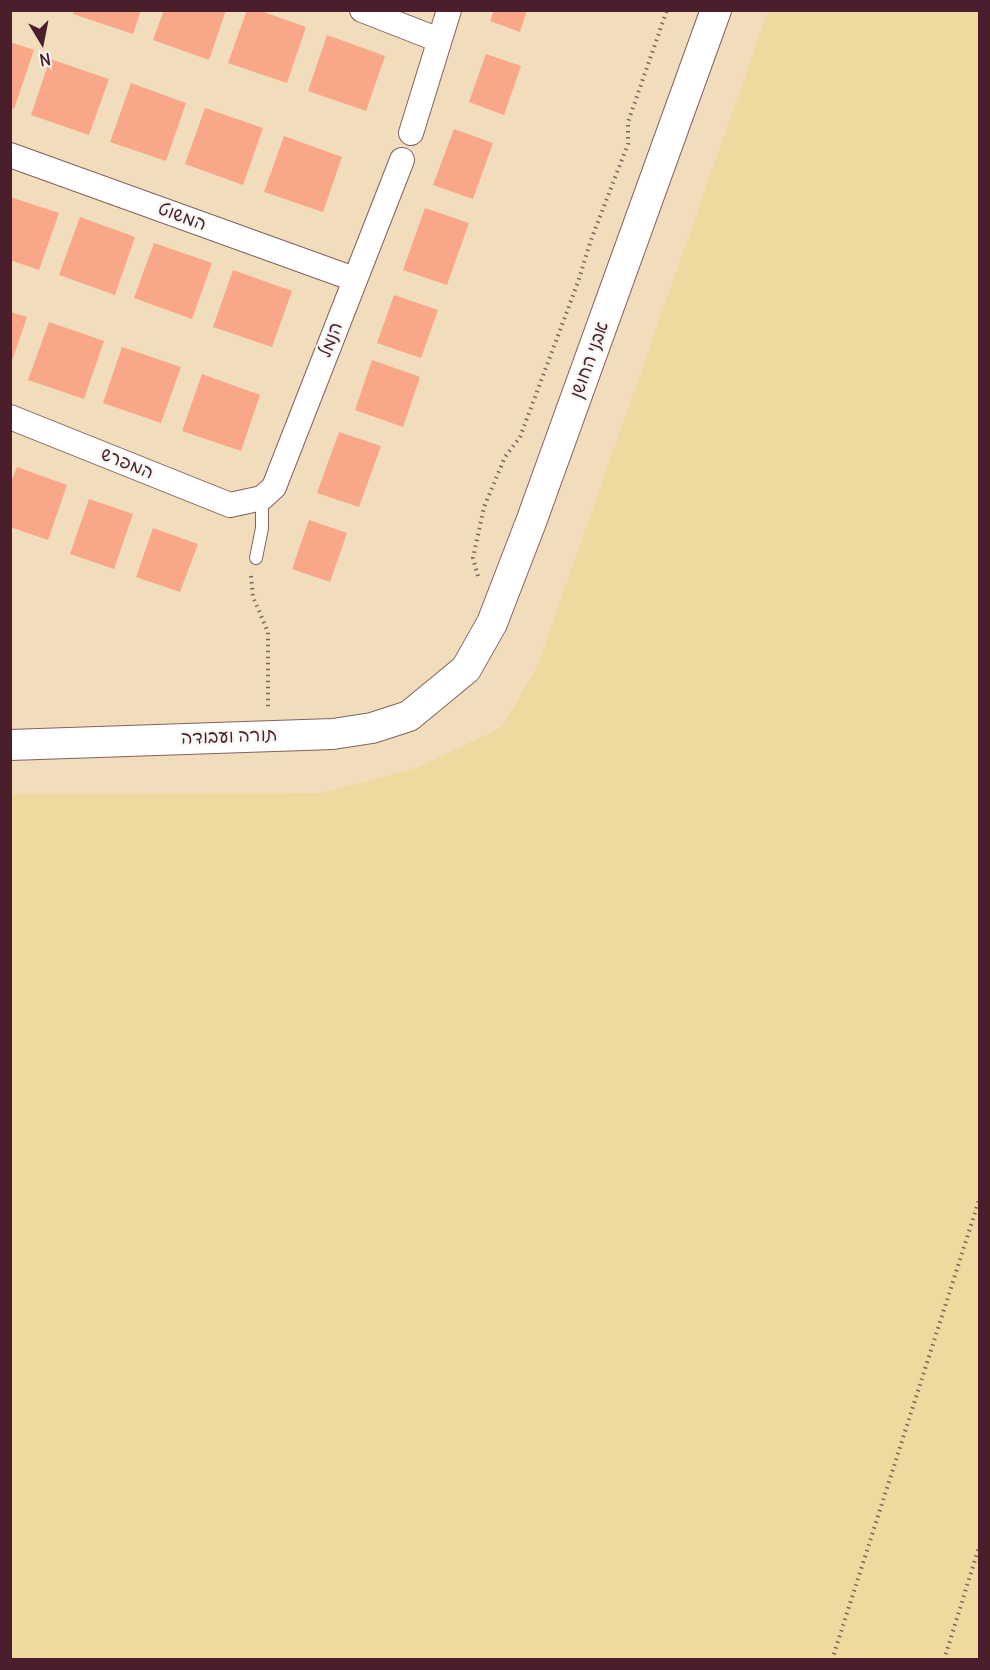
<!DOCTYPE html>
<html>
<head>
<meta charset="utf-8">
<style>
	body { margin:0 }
	#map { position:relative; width:990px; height:1670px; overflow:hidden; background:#f1dcbc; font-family:Delius,sans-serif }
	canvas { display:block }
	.frame { position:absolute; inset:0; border:12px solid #4a1f2b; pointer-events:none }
	.north { position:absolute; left:12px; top:12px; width:60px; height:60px; -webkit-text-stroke:4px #f6f6f2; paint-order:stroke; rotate:170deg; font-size:16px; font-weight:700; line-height:24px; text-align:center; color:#4a1f2b }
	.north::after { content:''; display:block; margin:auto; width:21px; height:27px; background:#4a1f2b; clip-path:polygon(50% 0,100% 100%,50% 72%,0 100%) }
</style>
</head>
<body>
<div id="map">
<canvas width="990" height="1670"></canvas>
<div class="frame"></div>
<div class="north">N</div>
</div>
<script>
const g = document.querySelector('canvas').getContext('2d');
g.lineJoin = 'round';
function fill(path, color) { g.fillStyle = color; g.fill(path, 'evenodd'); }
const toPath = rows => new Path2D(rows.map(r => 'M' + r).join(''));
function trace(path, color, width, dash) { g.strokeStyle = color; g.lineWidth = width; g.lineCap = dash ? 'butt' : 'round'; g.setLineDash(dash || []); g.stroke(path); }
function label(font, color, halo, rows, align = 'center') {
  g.font = font + ' Delius,"Playpen Sans Hebrew",sans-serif'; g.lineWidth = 4.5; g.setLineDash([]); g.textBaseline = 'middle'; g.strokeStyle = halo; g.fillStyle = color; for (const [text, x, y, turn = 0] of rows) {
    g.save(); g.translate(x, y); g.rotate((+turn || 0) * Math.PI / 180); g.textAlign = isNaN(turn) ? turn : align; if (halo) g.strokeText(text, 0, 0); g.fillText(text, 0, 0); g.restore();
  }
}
fill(toPath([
	[768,11,979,11,979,1659,11,1659,11,794,323,793,419,767,502,727,537,667]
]), '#eeda9e');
fill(toPath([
	[75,10,141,10,133,34,73,14],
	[164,10,226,10,209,60,153,40],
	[247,10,258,10,306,27,287,83,228,63],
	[494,10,527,10,520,32,490,21],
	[327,35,385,56,366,111,308,91],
	[10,42,34,50,14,109,10,107],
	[486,54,521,66,504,115,469,102],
	[50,59,109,79,89,135,31,115],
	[131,83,186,103,166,161,110,142],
	[205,108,263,128,243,185,185,164],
	[454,129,493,143,473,199,433,185],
	[284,136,342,157,323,212,264,192],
	[10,197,59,213,39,270,10,260],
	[425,208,469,223,447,285,403,270],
	[80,217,135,237,115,295,59,275],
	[154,243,212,263,192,319,134,298],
	[233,270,292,291,272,347,213,327],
	[394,295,438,310,421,358,377,343],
	[10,312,27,317,11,364,10,364],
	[49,322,104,341,84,399,28,380],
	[122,347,181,367,161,423,103,403],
	[372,360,420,377,403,427,355,410],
	[202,374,260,395,241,451,182,431],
	[339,432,381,446,359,507,317,493],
	[17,467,67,485,48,540,10,527,10,484],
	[89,499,133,514,114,569,70,554],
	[309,520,347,533,330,582,292,569],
	[153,528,198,544,180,592,136,577]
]), '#f8a889');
const service = toPath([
	[256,558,262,528,262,498]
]);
const minor = toPath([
	[362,10,439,40],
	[411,133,449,10],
	[10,155,354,279],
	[10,417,230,505,262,498,274,487,402,160]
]);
const tertiary = toPath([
	[10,745,333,734,372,728,409,716,466,669,492,623,531,522,716,10]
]);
trace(service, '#84615e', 14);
trace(minor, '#84615e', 26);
trace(tertiary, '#84615e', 32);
trace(toPath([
	[251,576,253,597,268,632,268,709],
	[478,576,473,558,484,507,505,457,520,437,578,282,591,240,628,144,628,122,667,10],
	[832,1660,980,1197],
	[944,1660,980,1544]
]), '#84615e', 4, [1.5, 4.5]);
trace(service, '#fff', 12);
trace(minor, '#fff', 24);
trace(tertiary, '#fff', 30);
label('18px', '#4a1f2b', '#f6f6f2', [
	["המשוט",182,217,20],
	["הנמל",331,340,-69],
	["אבני החושן",590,360,-70],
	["המפרש",127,464,22],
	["תורה ועבודה",229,737,-2]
]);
</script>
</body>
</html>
